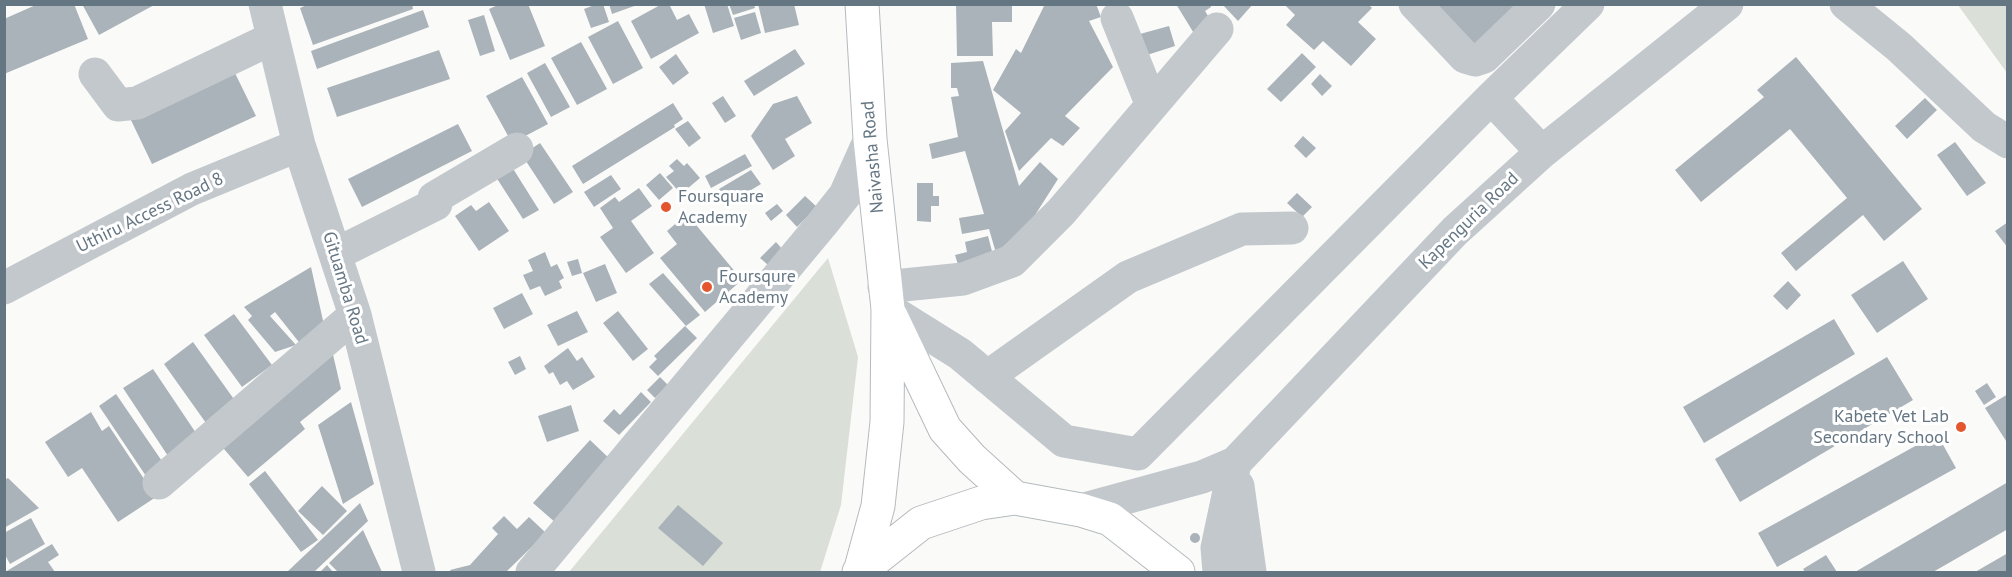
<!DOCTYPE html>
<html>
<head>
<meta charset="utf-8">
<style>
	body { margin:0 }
	#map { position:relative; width:2012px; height:577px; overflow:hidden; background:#fafaf8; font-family:"PT Sans",sans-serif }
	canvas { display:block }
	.frame { position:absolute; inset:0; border:6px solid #657683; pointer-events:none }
</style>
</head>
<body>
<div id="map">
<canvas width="2012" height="577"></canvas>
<div class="frame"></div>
</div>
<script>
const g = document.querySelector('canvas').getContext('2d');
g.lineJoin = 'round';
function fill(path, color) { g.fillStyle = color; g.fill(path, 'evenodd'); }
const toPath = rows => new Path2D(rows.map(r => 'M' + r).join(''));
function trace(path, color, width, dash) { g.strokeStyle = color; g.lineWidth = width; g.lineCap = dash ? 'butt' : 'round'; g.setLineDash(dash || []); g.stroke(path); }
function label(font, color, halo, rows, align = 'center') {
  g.font = font + ' "PT Sans",sans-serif'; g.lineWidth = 6; g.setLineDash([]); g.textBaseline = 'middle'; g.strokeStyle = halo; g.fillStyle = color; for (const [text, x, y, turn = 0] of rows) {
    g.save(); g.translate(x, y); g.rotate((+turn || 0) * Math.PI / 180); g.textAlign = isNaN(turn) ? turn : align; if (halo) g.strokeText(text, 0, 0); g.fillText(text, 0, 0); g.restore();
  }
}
fill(toPath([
	[1958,5,2007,5,2007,73],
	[828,258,858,357,841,505,820,572,569,572]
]), '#dadfd7');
fill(toPath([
	[38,4,74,4,88,39,4,74,4,19],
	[82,4,156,4,99,35],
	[309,4,412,4,413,9,313,45,300,8],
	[500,4,528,4,545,46,510,60,489,9],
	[597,4,603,4,609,22,591,28,584,9],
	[609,4,636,4,637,5,612,14],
	[662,4,669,4,677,20,689,14,699,33,651,59,631,21],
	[704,4,727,4,734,26,713,33],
	[729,4,754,4,755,8,733,15],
	[758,4,794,4,799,25,765,33],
	[956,4,1012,4,1012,22,992,22,993,56,957,56],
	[1045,4,1096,4,1101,17,1089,21,1113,67,1065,116,1080,128,1063,146,1051,138,1019,171,1005,131,1021,113,993,90,1016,49,1021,53],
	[1176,4,1210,4,1211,7,1205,11,1213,24,1195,35],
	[1222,4,1253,4,1238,21],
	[1284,4,1368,4,1372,8,1358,22,1376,39,1351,66,1323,41,1314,50,1286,25,1295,15],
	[1421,4,1511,4,1519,12,1478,56],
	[423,10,429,27,317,69,311,51],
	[755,12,761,33,741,40,734,18],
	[484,15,495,51,480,56,468,20],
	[618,21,643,68,613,84,588,37],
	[1169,26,1175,46,1147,55,1140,34],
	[581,42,607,89,577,105,551,58],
	[795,49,805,64,754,96,744,81],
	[439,50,450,79,337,117,327,88],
	[1302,53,1316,67,1281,102,1267,89],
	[676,54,689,73,673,85,659,67],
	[1796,57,1922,209,1884,241,1863,215,1796,271,1781,253,1847,198,1790,129,1701,202,1675,170,1764,97,1757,90],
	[983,61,1019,186,1040,162,1058,179,1030,223,996,253,989,229,962,234,959,218,984,214,965,151,932,159,929,144,958,137,951,97,959,96,957,88,951,88,951,63],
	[545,63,570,107,551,117,527,73],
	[232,67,256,116,152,164,129,116],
	[1320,74,1332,86,1322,96,1311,84],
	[522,77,548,124,512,143,486,96],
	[723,96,736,116,725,123,712,103],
	[797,96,812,123,785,139,795,156,773,170,751,136,773,104],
	[1925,98,1937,110,1907,139,1895,126],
	[673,103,683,119,674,125,675,127,583,184,572,166],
	[688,121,701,138,689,147,675,129],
	[458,124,472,151,362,207,348,179],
	[1303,136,1316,148,1306,158,1294,146],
	[1955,142,1986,183,1967,196,1937,155],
	[540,143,573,192,554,204,522,155],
	[745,154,752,166,711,188,705,176],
	[677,159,684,166,687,163,700,178,681,194,666,177,674,171,669,166],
	[512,167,539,210,523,219,496,177],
	[751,170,761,184,728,204,719,189],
	[660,173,673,188,659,200,646,185],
	[611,175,621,189,594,207,584,192],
	[917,183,933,183,933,196,939,196,939,206,931,206,931,222,917,221],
	[639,188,652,206,631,221,654,253,626,273,600,237,613,228,600,208,615,197,619,202],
	[1297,193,1312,207,1302,217,1287,203],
	[805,196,817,207,797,227,786,215],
	[489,202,509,231,479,251,455,216,471,205,476,211],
	[777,204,783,211,771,221,765,213],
	[687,214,742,280,705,312,660,258,677,244,667,231],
	[2008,222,2008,248,1995,231],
	[988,236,994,259,959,268,955,255,967,252,965,242],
	[776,242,783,250,768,265,760,258],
	[545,252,551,267,557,264,564,278,559,281,562,288,545,296,540,286,530,290,523,275,533,271,528,260],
	[578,259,582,273,572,276,567,262],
	[1903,261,1928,299,1877,333,1851,295],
	[605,264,617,293,596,302,583,273],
	[311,267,326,334,302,346,275,312,270,316,296,345,275,352,248,320,252,316,244,307],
	[663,273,700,315,686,326,649,284],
	[1788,281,1801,295,1787,310,1773,296],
	[522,293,533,314,504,329,493,308],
	[577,311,588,332,558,346,547,325],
	[618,311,648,349,633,361,603,323],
	[234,314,272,365,242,387,204,335],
	[1834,319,1855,354,1704,443,1683,407],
	[685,326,697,338,658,376,649,367,657,359,654,356],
	[193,342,236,402,206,423,164,364],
	[331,346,341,389,300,422,305,429,248,477,218,442],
	[568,348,577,361,582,357,595,377,573,390,567,381,560,385,553,372,549,374,544,366],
	[520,356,526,369,515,375,508,362],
	[1887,357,1913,400,1740,502,1715,459],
	[153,369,198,436,168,456,123,388],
	[660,377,668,385,655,398,647,390],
	[1987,383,1996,397,1984,405,1975,391],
	[641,392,651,402,619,435,603,421,614,409,620,415],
	[116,394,166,467,148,479,99,406],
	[2008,394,2008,444,1985,408],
	[351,402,374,484,343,504,318,425],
	[571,405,579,431,547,442,538,416],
	[91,412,102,431,109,426,156,497,118,522,82,468,68,477,45,442],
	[1937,434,1956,468,1777,567,1758,533],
	[590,440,612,461,556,523,533,503],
	[265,471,318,540,301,552,249,484],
	[8,478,39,508,4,528,4,480],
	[2008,482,2008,529,1933,572,1855,572],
	[322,486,347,511,323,535,298,511],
	[360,503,368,521,314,572,287,572],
	[678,505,723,543,703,566,658,528],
	[504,516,517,529,529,517,546,533,506,572,451,572,450,570,470,565,498,534,492,528],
	[31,518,45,544,10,564,4,553,4,533],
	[363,530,382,572,338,572,329,563],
	'1190 538a5 5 0 1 1 10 0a5 5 0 1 1-10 0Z',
	[52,544,59,555,48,562,55,572,5,572],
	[2008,553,2008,572,1975,572],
	[1826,555,1837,572,1805,572,1803,569],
	[327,565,333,572,320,572]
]), '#aab3b9');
const major = toPath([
	[891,316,945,429,972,459,1015,498],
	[859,572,921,523,981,503,1015,498,1081,510,1110,519,1178,572],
	[860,572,878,506,887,422,888,309,870,139,862,4]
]);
trace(major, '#b5babe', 35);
trace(toPath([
	[265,4,299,145,355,315,419,572],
	[1415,4,1465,57,1475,60,1484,57,1539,4],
	[1846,4,1899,47,1984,127,2008,142],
	[1117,18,1151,103],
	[95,74,118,105,137,103,273,38],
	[1491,98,1542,152],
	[336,254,436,204,434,198,517,149],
	[884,287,963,279,1012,261,1061,212,1217,29],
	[4,288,192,189,299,145],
	[888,309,960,354,1064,441,1138,454,1491,98,1588,4],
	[987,377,1128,277,1242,229,1292,228],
	[159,483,355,315],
	[1238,486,1250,572],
	[1081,510,1202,477,1235,463,1455,231,1542,152,1727,4],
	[532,572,822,224,845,195,870,139],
	[1219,572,1217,548,1235,463]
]), '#c3c8cc', 33);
trace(major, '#fff', 33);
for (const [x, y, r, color] of [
	[666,207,6,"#e4572e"],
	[707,287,6,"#e4572e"],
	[1961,427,6,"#e4572e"]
]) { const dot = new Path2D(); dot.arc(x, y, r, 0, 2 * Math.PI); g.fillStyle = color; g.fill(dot); trace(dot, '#fff', 2); }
label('18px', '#657683', '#fff', [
	["Naivasha Road",873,157,-95],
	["Uthiru Access Road 8",150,213,-26],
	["Kapenguria Road",1469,221,-44],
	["Gituamba Road",345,288,73]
]);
label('18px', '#657683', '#fff', [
	["Foursquare",678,197],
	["Academy",678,218],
	["Foursqure",719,277],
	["Academy",719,298],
	["Kabete Vet Lab",1949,417,"right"],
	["Secondary School",1949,438,"right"]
], 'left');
</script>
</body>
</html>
